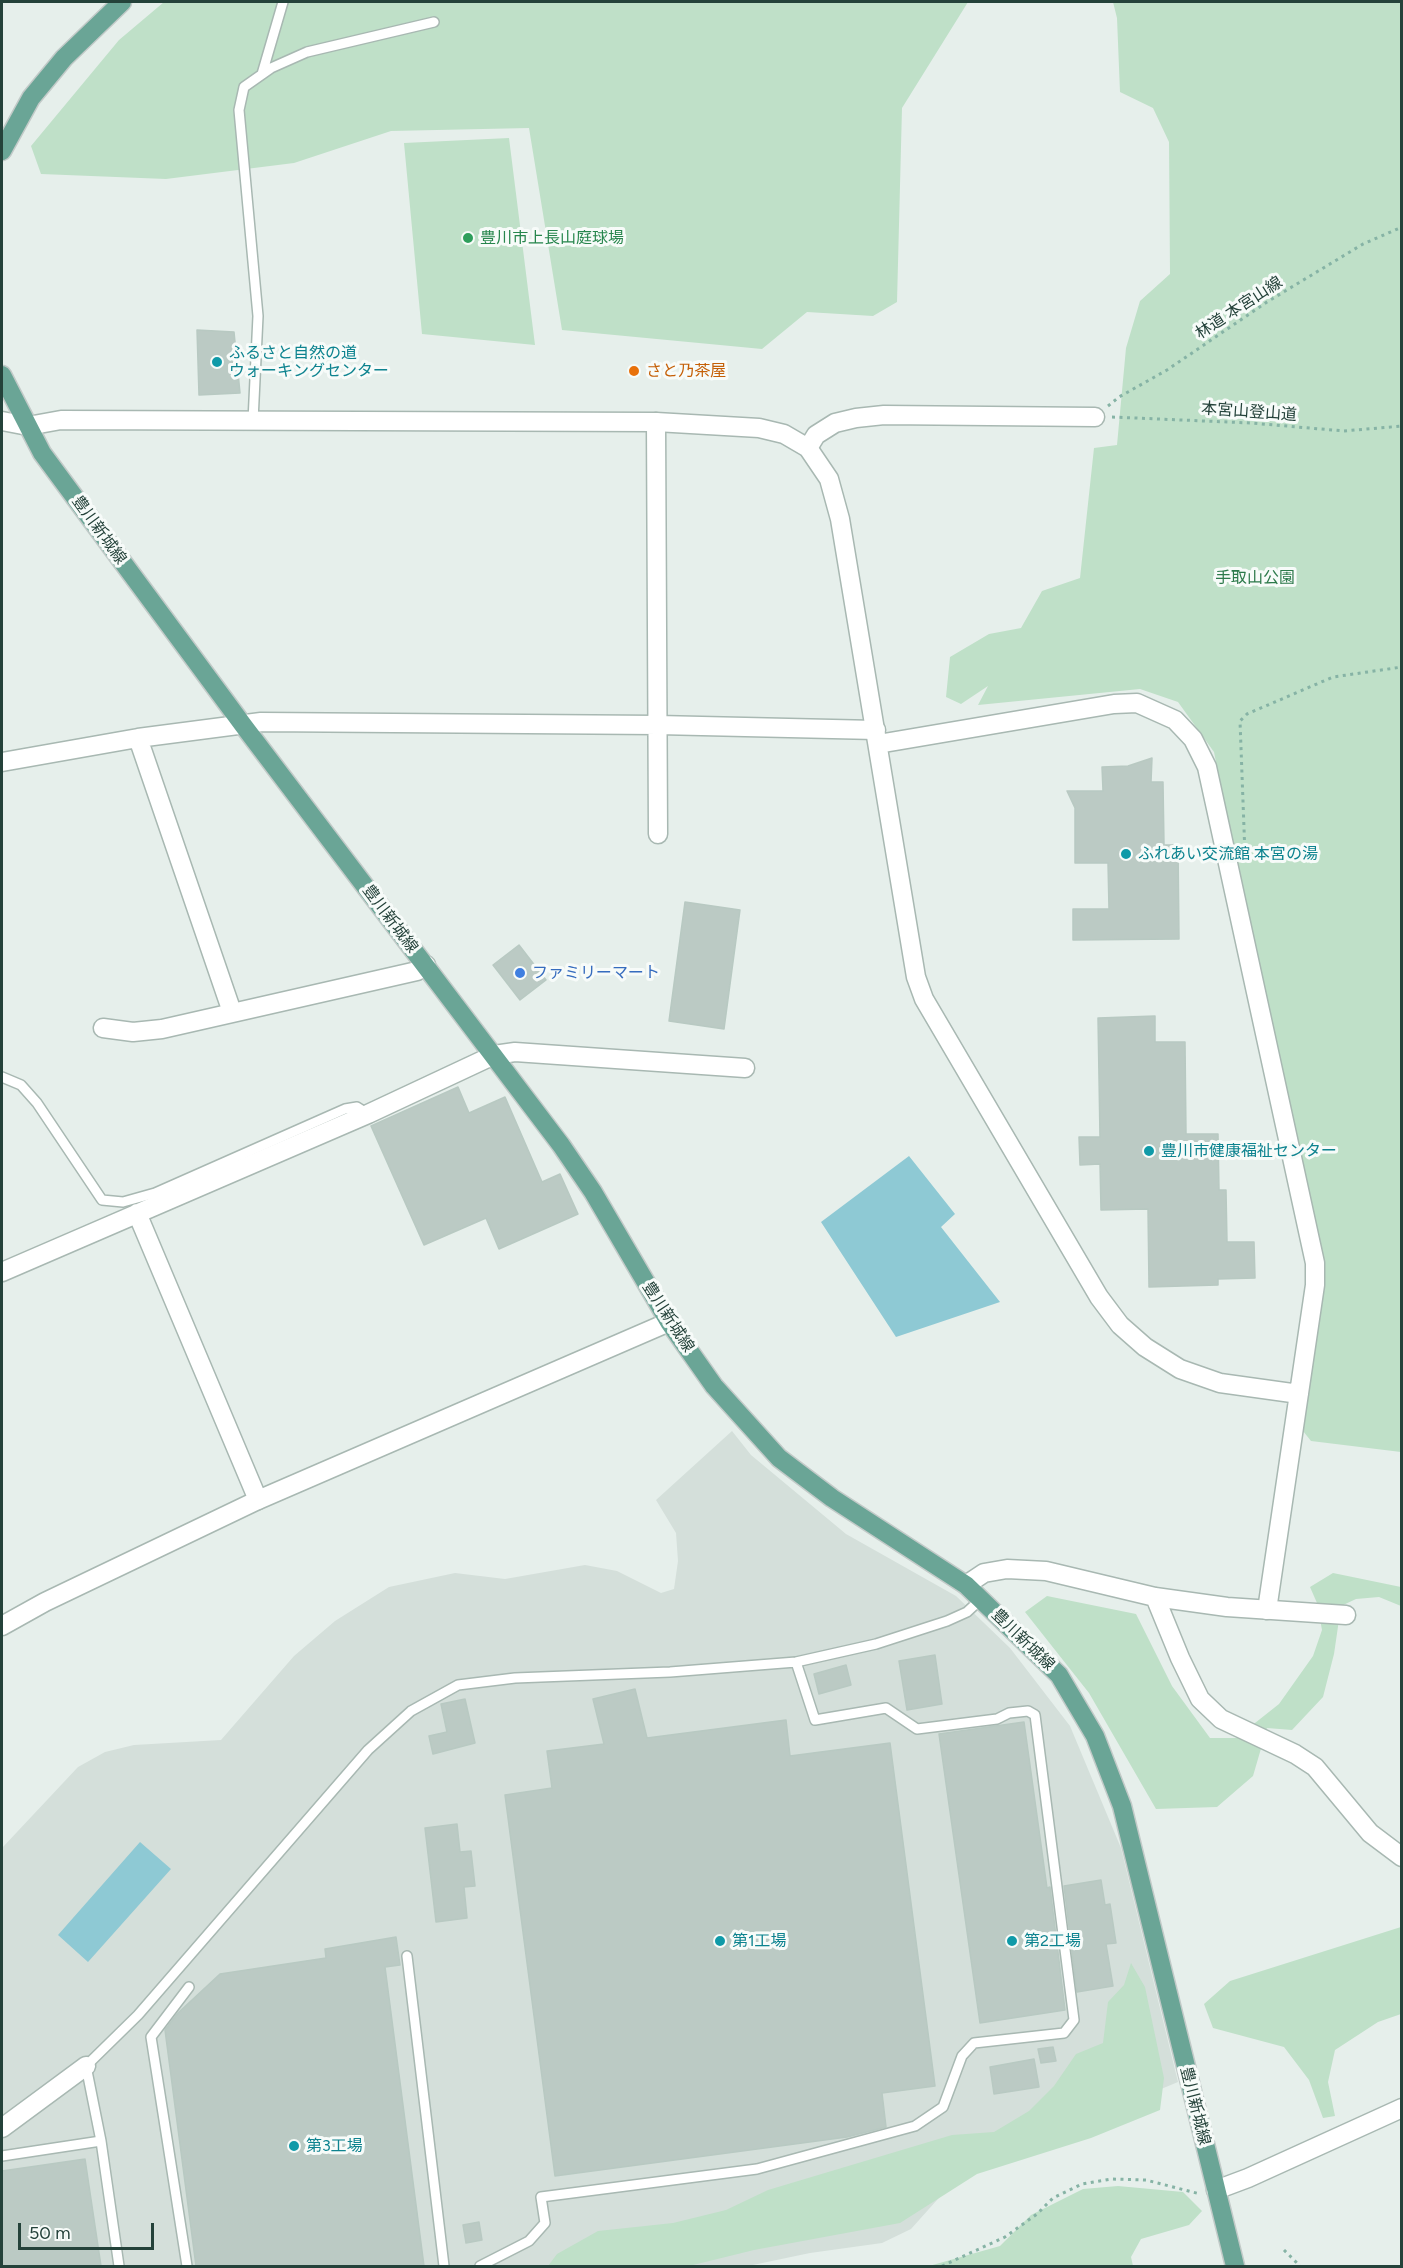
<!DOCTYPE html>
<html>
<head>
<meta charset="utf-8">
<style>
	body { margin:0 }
	#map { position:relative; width:1403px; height:2268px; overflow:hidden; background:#e6efeb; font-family:Figtree,sans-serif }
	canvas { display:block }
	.frame { position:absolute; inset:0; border:3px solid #24423a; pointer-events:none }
	.scale { position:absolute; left:18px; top:2223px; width:136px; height:27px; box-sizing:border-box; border:3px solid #24423a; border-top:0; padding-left:8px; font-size:18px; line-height:21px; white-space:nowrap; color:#24423a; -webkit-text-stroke:4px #f7fbf9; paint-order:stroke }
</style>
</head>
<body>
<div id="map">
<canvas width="1403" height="2268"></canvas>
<div class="frame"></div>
<div class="scale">50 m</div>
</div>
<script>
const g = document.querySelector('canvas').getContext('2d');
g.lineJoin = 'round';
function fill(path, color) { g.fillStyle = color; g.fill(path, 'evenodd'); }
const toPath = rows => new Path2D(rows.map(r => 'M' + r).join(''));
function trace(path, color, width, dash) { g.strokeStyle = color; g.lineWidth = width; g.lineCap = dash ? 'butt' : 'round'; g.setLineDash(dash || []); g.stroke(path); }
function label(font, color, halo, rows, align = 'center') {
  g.font = font + ' Figtree,"Noto Sans JP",sans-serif'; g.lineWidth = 6; g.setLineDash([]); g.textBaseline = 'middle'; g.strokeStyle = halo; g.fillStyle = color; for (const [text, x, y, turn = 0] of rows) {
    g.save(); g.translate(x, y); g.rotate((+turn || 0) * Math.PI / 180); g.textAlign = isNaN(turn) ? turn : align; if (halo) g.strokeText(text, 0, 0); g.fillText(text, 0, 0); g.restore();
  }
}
fill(toPath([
	[732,1431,751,1455,846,1534,956,1596,1010,1648,1070,1726,1121,1848,1178,2082,963,2171,911,2229,882,2243,810,2253,748,2266,2,2266,2,1848,78,1767,105,1752,134,1745,221,1740,294,1656,335,1621,389,1587,455,1573,505,1579,585,1565,617,1571,661,1593,674,1589,678,1561,676,1533,656,1500]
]), '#d4dfda');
fill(toPath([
	[164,2,968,2,902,108,897,302,873,316,807,312,762,349,562,330,529,128,391,131,294,163,166,179,41,174,31,146,119,40],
	[1113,2,1401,2,1401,1452,1311,1441,1303,1431,1322,1290,1317,1229,1259,981,1214,752,1178,702,1140,689,978,705,988,686,961,704,946,697,950,657,989,634,1021,628,1042,591,1080,578,1094,448,1117,445,1126,348,1140,301,1170,274,1169,142,1153,108,1120,92,1117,18],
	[509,138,535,345,422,334,404,143],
	[1333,1573,1401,1587,1401,1606,1379,1597,1356,1599,1341,1606,1334,1654,1323,1697,1292,1730,1267,1728,1253,1776,1217,1807,1156,1809,1089,1693,1025,1612,1047,1596,1136,1614,1172,1686,1210,1738,1236,1738,1279,1704,1313,1656,1322,1630,1317,1603,1310,1587],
	[1401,1927,1401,2014,1378,2022,1335,2050,1328,2082,1335,2116,1323,2118,1309,2080,1284,2047,1213,2028,1204,2004,1230,1981],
	[1131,1963,1145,1987,1164,2078,1160,2110,1091,2138,977,2174,900,2223,754,2250,689,2266,548,2266,557,2254,598,2231,673,2223,726,2210,768,2190,952,2135,994,2132,1029,2111,1054,2086,1076,2054,1103,2043,1108,2002,1124,1985],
	[1118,2186,1183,2192,1202,2211,1189,2225,1141,2239,1131,2257,1133,2266,929,2266,1000,2246,1031,2215,1083,2189]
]), '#bfe0c8');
fill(toPath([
	[909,1156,955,1214,941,1227,1000,1302,896,1337,821,1222],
	[140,1842,171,1869,88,1962,58,1935]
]), '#8ec9d4');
const building = toPath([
	[197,330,234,332,240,393,199,395,197,330],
	[1152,758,1151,782,1163,782,1164,845,1178,845,1179,939,1073,940,1073,909,1109,909,1108,863,1075,863,1075,808,1067,791,1103,791,1102,767,1128,766,1152,758],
	[685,902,740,910,724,1029,669,1021,685,902],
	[519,945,546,980,520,1000,493,965,519,945],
	[1155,1016,1155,1042,1185,1042,1186,1134,1218,1134,1219,1190,1226,1190,1227,1242,1254,1242,1255,1278,1218,1279,1218,1285,1149,1287,1148,1209,1101,1210,1100,1164,1080,1165,1079,1137,1100,1137,1098,1018,1155,1016],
	[458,1087,469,1113,505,1097,542,1182,560,1174,578,1214,499,1249,486,1218,424,1245,371,1126,458,1087],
	[935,1655,942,1704,907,1710,899,1661,935,1655],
	[846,1665,851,1685,819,1694,814,1674,846,1665],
	[635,1689,647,1738,786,1720,790,1756,890,1743,935,2086,882,2093,886,2127,847,2137,555,2176,505,1795,552,1788,547,1751,604,1744,593,1699,635,1689],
	[465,1699,475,1743,433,1754,429,1736,447,1732,441,1704,465,1699],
	[1024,1722,1047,1888,1050,1887,1065,2010,980,2023,939,1734,1024,1722],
	[457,1824,460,1852,471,1851,475,1886,464,1887,467,1918,436,1922,425,1828,457,1824],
	[1101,1880,1105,1905,1110,1904,1116,1943,1106,1944,1113,1986,1077,1992,1064,1886,1101,1880],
	[396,1937,400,1965,385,1967,424,2266,196,2266,165,2030,178,2013,220,1974,326,1958,325,1949,396,1937],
	[1053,2047,1056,2061,1041,2063,1038,2049,1053,2047],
	[1034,2059,1039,2087,994,2094,990,2067,1034,2059],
	[85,2159,101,2266,2,2266,2,2171,85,2159],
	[479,2222,482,2240,466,2243,463,2225,479,2222]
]);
fill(building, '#bbcac4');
trace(building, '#b8c9c2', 1.5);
const service = toPath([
	[262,74,283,2],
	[253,421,258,316,239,110,244,87,271,68,307,52,434,22],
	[2,1077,21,1085,37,1103,102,1200,123,1202,155,1193,345,1109,357,1107,368,1114],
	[407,1956,444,2266],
	[2,2156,101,2141],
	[119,2266,101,2141,86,2066,138,2015,368,1750,411,1711,458,1685,515,1678,670,1672,796,1662,876,1644,947,1621,967,1612,981,1599],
	[187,2266,151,2037,189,1987],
	[480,2266,529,2241,545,2223,541,2197,757,2169,915,2126,943,2107,962,2056,974,2043,1064,2033,1074,2020,1035,1715,1028,1711,1009,1713,997,1719,917,1729,886,1708,815,1720,796,1662]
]);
const minor = toPath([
	[2,421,28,426],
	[656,422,658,834],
	[808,448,816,435,835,423,856,418,884,415,1095,417],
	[138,738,232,1012],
	[2,762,138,738,261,722,658,725,876,730],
	[103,1028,133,1032,162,1029,417,971,426,965],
	[137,1213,258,1500],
	[2,1272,368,1114,494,1055,515,1052,745,1068],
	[966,1585,984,1573,1007,1569,1046,1571,1155,1597,1227,1607,1346,1615],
	[1155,1597,1180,1658,1200,1699,1221,1719,1295,1754,1315,1767,1370,1833,1402,1857],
	[1216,2190,1248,2178,1402,2108]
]);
const tertiary = toPath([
	[28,426,61,420,656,422,759,428,784,434,808,448,829,479,840,519,916,977,924,999,1099,1297,1120,1325,1145,1347,1180,1369,1220,1383,1299,1394],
	[878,744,1114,704,1137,703,1175,720,1193,739,1207,767,1315,1263,1315,1285,1267,1610],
	[2,1626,45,1602,258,1500,669,1322],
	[2,2128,86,2066]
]);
const primary = toPath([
	[2,151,31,98,64,58,122,2],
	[2,375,42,453,243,725,561,1145,593,1192,669,1322,714,1386,779,1458,832,1498,966,1585,1059,1675,1095,1736,1122,1806,1235,2266]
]);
trace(service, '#a8b8b2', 12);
trace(minor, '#a8b8b2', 21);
trace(tertiary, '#a8b8b2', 21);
trace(primary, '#c2cac8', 21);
trace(toPath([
	[1108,406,1119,397,1167,370,1267,302,1363,244,1402,227],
	[1112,417,1251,423,1344,431,1402,426],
	[1245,855,1240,721,1247,714,1333,677,1402,667],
	[1284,2250,1300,2266],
	[942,2266,1005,2237,1037,2214,1053,2198,1082,2184,1111,2179,1146,2180,1200,2194]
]), '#86b3a5', 3, [3, 4.5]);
trace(service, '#fff', 9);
trace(minor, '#fff', 18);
trace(tertiary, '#fff', 18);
trace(primary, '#6aa596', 18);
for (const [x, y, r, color] of [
	[468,238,6,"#2e9e5b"],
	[217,362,6,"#0f9aa8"],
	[634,371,6,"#e8710a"],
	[1126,854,6,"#0f9aa8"],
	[520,973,6,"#3f7fe0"],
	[1149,1151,6,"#0f9aa8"],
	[720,1941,6,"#0f9aa8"],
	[1012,1941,6,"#0f9aa8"],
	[294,2146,6,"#0f9aa8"]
]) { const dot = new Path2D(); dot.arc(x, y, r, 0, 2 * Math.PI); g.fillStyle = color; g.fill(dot); trace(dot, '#f7fbf9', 2); }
label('16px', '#27864d', '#f7fbf9', [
	["豊川市上長山庭球場",480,238]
], 'left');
label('16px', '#24423a', '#f7fbf9', [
	["林道 本宮山線",1239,308,-33],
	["本宮山登山道",1249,412,4],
	["豊川新城線",99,530,54],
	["豊川新城線",390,919,53],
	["豊川新城線",668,1317,57],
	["豊川新城線",1023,1640,44],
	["豊川新城線",1195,2106,76]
]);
label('16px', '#0d838f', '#f7fbf9', [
	["ふるさと自然の道",229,353],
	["ウォーキングセンター",229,371],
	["ふれあい交流館 本宮の湯",1138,854],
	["豊川市健康福祉センター",1161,1151],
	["第1工場",732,1941],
	["第2工場",1024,1941],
	["第3工場",306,2146]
], 'left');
label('16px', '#c56008', '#f7fbf9', [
	["さと乃茶屋",646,371]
], 'left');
label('16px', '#2d7a4b', '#f7fbf9', [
	["手取山公園",1255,578]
]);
label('16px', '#366cbe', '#f7fbf9', [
	["ファミリーマート",532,973]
], 'left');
</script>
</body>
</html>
